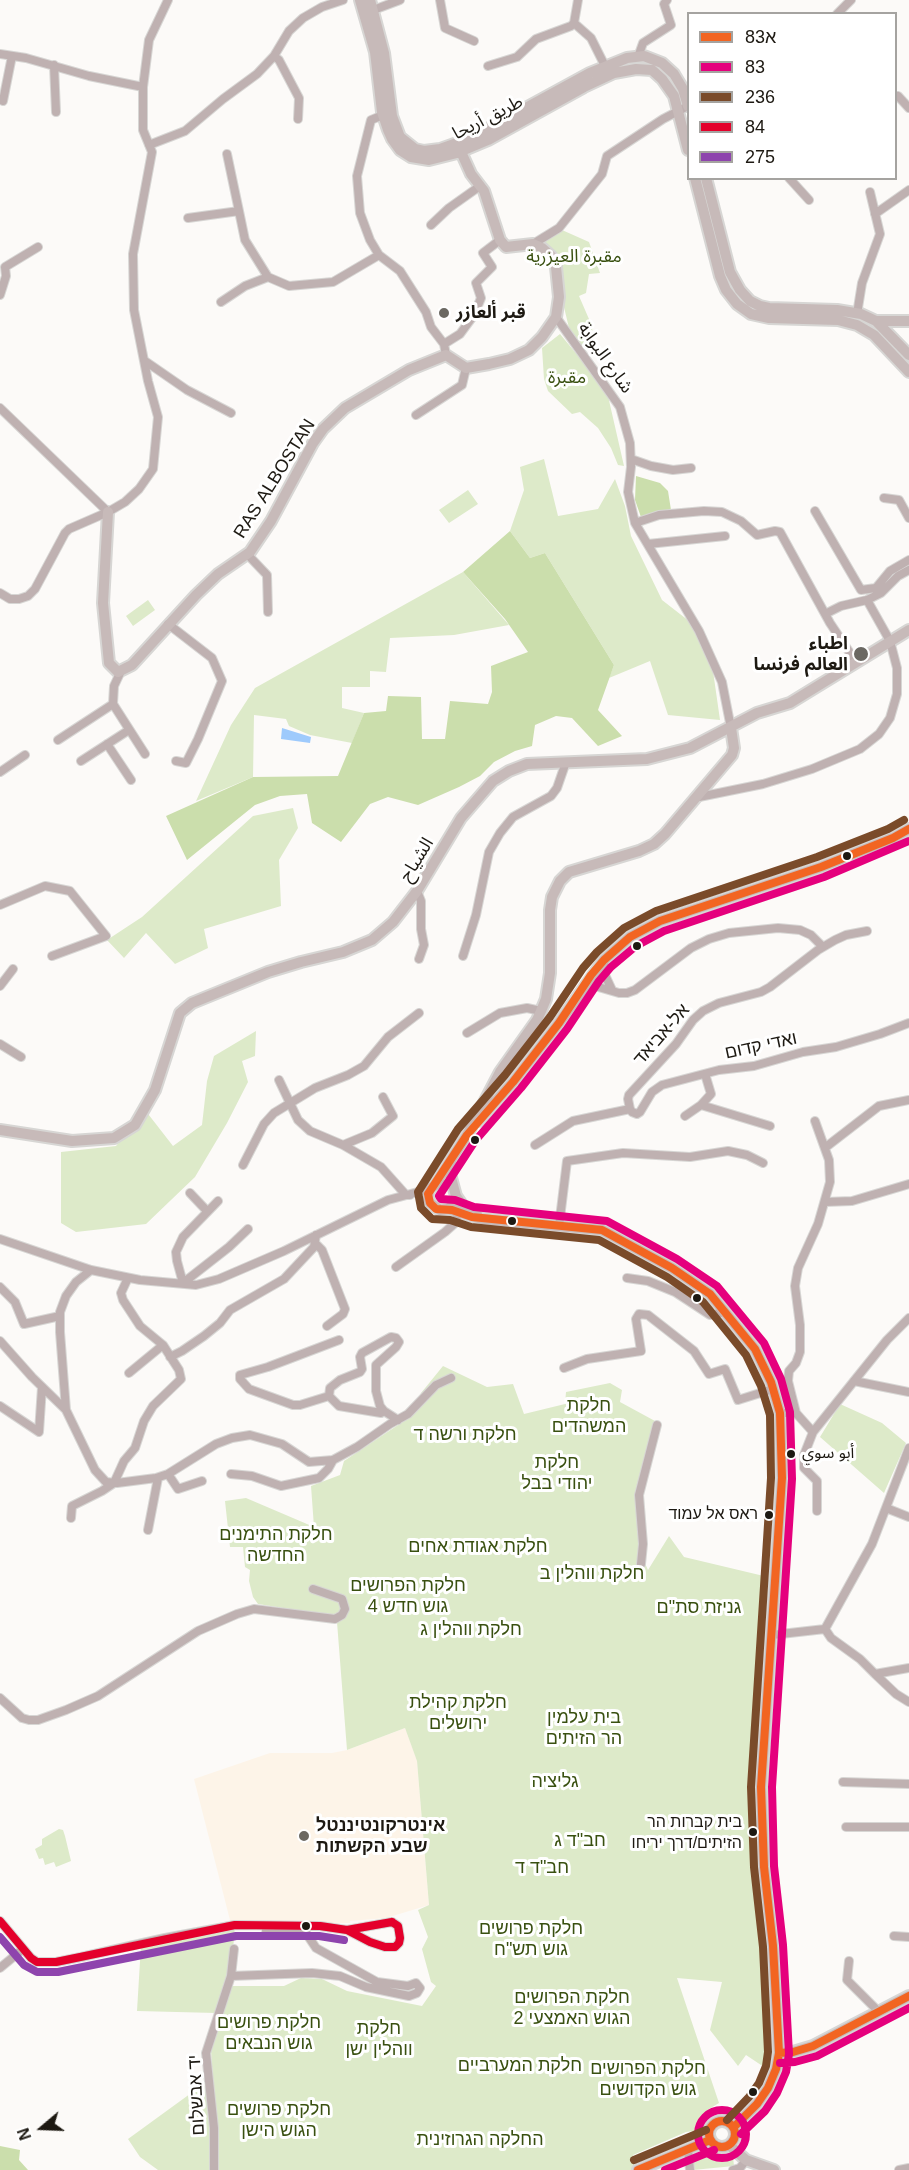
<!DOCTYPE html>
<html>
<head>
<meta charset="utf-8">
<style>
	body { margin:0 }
	#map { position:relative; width:909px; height:2170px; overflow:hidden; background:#fcfaf8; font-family:Helvetica,"Noto Sans Hebrew",sans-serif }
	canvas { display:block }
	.legend { position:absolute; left:687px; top:12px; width:210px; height:168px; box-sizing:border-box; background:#fff; border:2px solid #a5a3a0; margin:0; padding:8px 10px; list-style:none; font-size:18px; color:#1d1912 }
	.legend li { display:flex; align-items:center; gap:12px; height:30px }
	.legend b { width:30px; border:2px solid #a5a3a0 }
	.north { position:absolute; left:12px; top:2098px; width:60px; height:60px; -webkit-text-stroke:4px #fff; paint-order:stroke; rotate:251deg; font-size:16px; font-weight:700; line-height:24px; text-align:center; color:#1d1912 }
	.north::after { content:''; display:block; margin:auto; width:21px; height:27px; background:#1d1912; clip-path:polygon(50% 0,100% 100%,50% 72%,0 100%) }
</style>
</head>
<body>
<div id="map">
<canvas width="909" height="2170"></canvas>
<ul class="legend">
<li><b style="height:8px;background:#f26522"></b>83א</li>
<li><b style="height:8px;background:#e5007d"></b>83</li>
<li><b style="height:8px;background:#7a4b2a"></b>236</li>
<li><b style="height:8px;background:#e4002b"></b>84</li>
<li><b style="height:8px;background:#8e44ad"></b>275</li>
</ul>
<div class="north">N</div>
</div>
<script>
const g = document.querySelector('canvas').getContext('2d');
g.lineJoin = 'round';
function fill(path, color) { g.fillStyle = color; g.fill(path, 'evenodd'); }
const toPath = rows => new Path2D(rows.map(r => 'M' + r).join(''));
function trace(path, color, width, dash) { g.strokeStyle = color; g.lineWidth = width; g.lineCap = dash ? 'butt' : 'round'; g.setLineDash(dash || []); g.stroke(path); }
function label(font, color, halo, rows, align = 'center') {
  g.font = font + ' Helvetica,"Noto Sans Arabic","Noto Sans Hebrew",sans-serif'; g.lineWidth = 6; g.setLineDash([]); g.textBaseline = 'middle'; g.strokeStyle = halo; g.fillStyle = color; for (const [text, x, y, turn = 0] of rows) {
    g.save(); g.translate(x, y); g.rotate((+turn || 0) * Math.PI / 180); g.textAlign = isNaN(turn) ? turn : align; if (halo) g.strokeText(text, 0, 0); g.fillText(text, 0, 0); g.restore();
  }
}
fill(toPath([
	[405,1728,417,1760,429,1905,386,1918,350,1921,350,1923,231,1924,194,1779,270,1753,332,1753,347,1750]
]), '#fdf4e8');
fill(toPath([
	[562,230,589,242,600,273,589,274,586,293,579,296,592,326,593,342,581,346,569,328,563,303,565,293,557,263,543,245,550,236],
	[560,334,598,380,608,396,624,466,618,465,611,448,598,428,580,412,572,414,548,391,544,379,542,348],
	[544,459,558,516,598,509,615,479,625,506,631,536,662,600,689,621,704,648,713,671,720,720,668,715,650,661,609,678,614,665,545,553,530,558,510,531,524,490,520,467],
	[468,490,478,504,449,523,439,510],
	[463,572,509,625,454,635,390,638,386,672,370,671,370,687,342,687,342,708,364,713,352,743,310,735,289,726,286,719,254,715,253,777,196,801,231,725,255,688],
	[148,600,155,610,133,626,126,616],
	[293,808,298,828,279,860,281,906,204,929,208,948,175,964,146,933,124,958,107,940,142,917,253,816],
	[256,1031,255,1056,242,1061,248,1082,227,1123,195,1177,146,1224,76,1232,61,1223,61,1152,116,1146,145,1110,173,1146,202,1125,207,1081,214,1056],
	[443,1366,487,1387,513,1384,524,1414,565,1404,566,1392,610,1383,622,1390,620,1402,655,1421,635,1492,639,1550,648,1570,669,1536,684,1557,768,1577,750,1799,752,1865,769,2031,764,2067,746,2055,738,2066,710,2030,722,1982,677,1978,719,2103,709,2109,707,2120,701,2130,686,2132,633,2155,636,2170,219,2170,211,2051,231,1986,284,1986,301,1978,322,1979,347,1991,422,2006,436,1986,431,1982,422,1949,428,1937,418,1910,429,1905,417,1761,405,1728,347,1750,337,1622,334,1616,258,1604,253,1597,249,1581,250,1570,245,1567,243,1547,230,1547,225,1501,246,1498,314,1527,311,1486,340,1475,344,1461,413,1415,421,1393],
	[840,1404,882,1423,906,1443,884,1493,820,1437],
	[59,1829,63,1830,65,1836,71,1861,56,1867,54,1862,45,1865,43,1858,39,1859,35,1849,42,1845,42,1839],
	[235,1925,231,1976,216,2013,137,2011,141,1945],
	[205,2083,210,2107,213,2170,158,2170,140,2157,128,2139],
	[707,2150,733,2157,734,2166,693,2170,692,2155]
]), '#ddeac9');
fill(toPath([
	[636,476,660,483,668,491,671,510,642,520,635,500],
	[510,531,530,558,545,553,614,665,598,710,622,736,598,746,572,718,556,716,535,725,532,746,515,751,494,762,480,776,459,787,418,805,388,797,370,804,341,842,312,823,307,794,280,796,255,805,187,860,166,816,253,777,338,776,364,713,386,711,388,696,421,697,422,739,445,739,450,701,488,704,492,692,491,666,528,652,505,619,463,572],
	[0,2146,20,2150,19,2160,28,2170,0,2170]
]), '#cbdeac');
fill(toPath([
	[282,728,311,737,310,743,281,739]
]), '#9ecafc');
const street = toPath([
	[440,0,445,28,474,41],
	[578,0,574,23,591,38,605,66],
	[368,12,400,0],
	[837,14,851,0],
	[0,54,26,58,89,76,143,87,143,130,152,152,133,254,134,310,148,381,158,417,153,469,139,489,125,502,108,512,69,529,65,533,35,589,28,596,19,599,10,599,0,593],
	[274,56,279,60,299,98,298,119],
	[638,57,643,43,671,25,664,4,667,0],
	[54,65,56,112],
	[488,66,517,57,536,39,571,26,574,23],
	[143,87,149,40,168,0],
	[898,96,909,108],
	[3,101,12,56],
	[383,115,371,120,357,176,360,213,370,240,379,255,400,271,426,312,431,327,444,344,446,355],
	[149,145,185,131,223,99,257,74,274,56,289,31,303,18,322,7,343,0],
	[227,154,239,211],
	[789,178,809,200],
	[875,214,909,190],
	[188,218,239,211,245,240,268,277],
	[431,225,449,208,480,186],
	[533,244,559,228,602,174,607,156,663,119,688,106],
	[0,295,6,276,5,267,38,247],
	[221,302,245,286,268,277,289,286,333,282,379,255],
	[857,314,862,283,880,234,870,192],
	[556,317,620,407,630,443,631,467,628,492,635,523,699,631,722,682,731,728],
	[444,344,460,334,474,315,481,298,476,283,492,267,483,253,500,240],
	[145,361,187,390,231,413],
	[0,408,108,512],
	[416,415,462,385,466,368],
	[631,459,651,466,673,470,691,468],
	[884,498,899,500,909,518],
	[815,511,861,590,876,588,890,571,909,560],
	[635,523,659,515,704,511,722,512,741,521,757,535,775,531,780,532,830,623,856,662],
	[648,544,725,536],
	[247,554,267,575,268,612],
	[825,614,841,606,867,600,881,593,898,576,909,570],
	[168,624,212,658,222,681,198,739,186,763,176,761],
	[113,704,145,754],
	[58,740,113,704,114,686,121,671],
	[107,744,131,780],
	[81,761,129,730],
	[0,772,25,755],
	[699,797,763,784,812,769,860,749,879,734,890,718,897,694,897,668,890,641,867,600],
	[417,891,421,901,421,929,424,945,419,959],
	[0,905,45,886,70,891,106,936,52,956],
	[867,931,846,935,835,940,818,950,770,987,761,992,719,1003,703,1011,693,1020,676,1044,629,1095,628,1099,630,1109,632,1112,637,1114,640,1112,652,1092,662,1085,719,1070,754,1066,803,1052,836,1047,880,1034,909,1023],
	[463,956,476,915,489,852,500,833,513,817,551,796,557,788,566,762],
	[604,960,605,975,612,990],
	[0,986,13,969],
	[581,991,595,986,619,993,627,993,635,990,691,948,709,939,729,933,778,928,800,930,811,935,823,947],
	[467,1033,500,1013,527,1008,541,1011],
	[0,1044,21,1057],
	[279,1080,298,1120,310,1131,343,1145,381,1167,406,1195,410,1195],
	[701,1105,770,1126],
	[685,1116,701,1105,711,1094,705,1074],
	[343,1145,372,1133,393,1116,383,1097],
	[535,1145,573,1121,630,1109],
	[826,1147,879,1106,909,1100],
	[243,1165,264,1124,274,1113,315,1088,348,1075,364,1066,388,1037,419,1013],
	[190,1193,207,1211],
	[218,1201,183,1237,176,1252,177,1261,183,1283,229,1247,248,1229],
	[825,1202,852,1201,909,1184],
	[559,1226,567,1161,623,1153,690,1157,728,1151,747,1155,763,1163],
	[0,1239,91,1270,140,1280,196,1285,219,1279,284,1251,388,1200,429,1189],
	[316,1244,322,1250,345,1309,343,1314,327,1326],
	[396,1267,445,1232,454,1224,459,1212],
	[91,1270,76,1282,66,1296,60,1312,60,1332,66,1410,95,1470,106,1482,117,1483,156,1478,168,1474,216,1444,232,1438,250,1435,282,1444,309,1462,333,1460,357,1447,390,1424,408,1414,436,1385,451,1378],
	[627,1278,648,1281,675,1292,710,1315,725,1312],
	[0,1287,15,1302,24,1324,60,1316],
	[0,1341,32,1377,66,1410],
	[170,1357,182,1351,204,1336,220,1323,230,1310,284,1279,314,1247,316,1235],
	[564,1368,587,1359,641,1351,636,1319,639,1314,648,1315,694,1351,709,1374,725,1369,738,1400,773,1389],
	[129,1373,163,1345],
	[854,1381,909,1392],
	[329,1396,300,1405,293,1405,249,1389,240,1379,240,1375,268,1367,339,1340],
	[0,1406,39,1432,42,1387],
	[384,1411,381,1413,339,1406,329,1396,330,1388,340,1380,360,1372,362,1369,360,1357,362,1353,391,1337,396,1338,399,1342,396,1347,376,1365,376,1391,380,1406,384,1411,398,1420],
	[780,1413,796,1413,813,1432,887,1340,909,1318],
	[796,1413,788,1381,789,1371,796,1363,800,1352,800,1325,795,1286,798,1268,818,1224,830,1182,829,1160,815,1121],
	[813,1432,804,1455,804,1468,817,1481,817,1511],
	[168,1474,178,1489,202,1481],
	[231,1474,252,1476,281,1486,319,1478,328,1469,333,1460],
	[886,1508,909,1517],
	[71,1518,72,1506,102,1491,114,1483,124,1461,135,1448,144,1421,153,1406,181,1379,179,1370,163,1345,140,1326,123,1300,121,1293,128,1278],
	[148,1530,158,1478],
	[641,1564,643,1544,639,1495,657,1425],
	[825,1629,872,1544,909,1448],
	[825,1629,831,1638,860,1659,875,1674,909,1668],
	[772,1635,825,1629],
	[875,1674,896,1694,909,1702],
	[0,1698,22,1718,29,1720,38,1720,66,1710,98,1696,198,1631,237,1614,254,1609,335,1619,342,1615,345,1609,342,1599,313,1589],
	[843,1782,909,1784],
	[846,1827,909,1827],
	[0,1921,31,1958,37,1962,56,1962,81,1957,165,1938,235,1925,320,1926,347,1930,392,1922,398,1926,400,1938,399,1943,395,1947,385,1947,370,1942,347,1930],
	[894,1936,909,1937],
	[849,1961,847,1980,879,2012],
	[0,1968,23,1949],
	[231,1976,312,1973,340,1976,366,1987,409,1996,417,1993,420,1988,416,1983,408,1986,377,1982,316,1948,306,1933,266,1930],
	[688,2150,690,2170],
	[214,2170,214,2128,206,2053,231,1976,234,1949],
	[733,2170,740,2168,746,2160],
	[899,2170,909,2168]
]);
const secondary = toPath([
	[360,0,375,52,382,112,388,130,392,139,400,150,411,157,429,160,457,153,488,140,584,87,614,73,636,69,652,70,662,79,674,96,688,150],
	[370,0,384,53,392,116,400,137,415,149,424,151,440,149,471,138,590,73,627,58,644,56,662,63,674,74,683,89,688,106],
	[695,178,720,276,726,290,737,304,751,314,769,318,838,320,857,325,874,335,909,372],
	[706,178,730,272,740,290,750,301,760,306,769,308,837,310,861,314,876,321,909,355],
	[876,321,909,321],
	[108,512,103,603,109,663,118,672,132,665,196,595,218,574,250,552,271,521,313,443,323,429,345,408,409,370,446,355,466,368,489,364,510,359,529,350,542,337,556,317,559,297,556,267,551,256,542,248,533,244,506,247,500,240,484,191,471,174,457,143],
	[478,1121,513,1082,559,1023,604,960,630,937,660,921,821,867,893,838,909,829],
	[0,1130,72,1141,114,1138,135,1125,155,1090,180,1013,192,1003,268,972,301,962,343,952,372,940,393,922,417,891,461,818,493,781,509,771,527,764,647,759,690,748,757,713,790,703,909,630],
	[451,1160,450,1174,456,1196,463,1206,477,1214],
	[440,1182,429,1189,428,1199,430,1203,440,1210,448,1209,453,1205],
	[436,1183,467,1135,500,1072,537,1020,541,1011,546,999,550,973,550,910,552,897,560,881,569,872,639,851,654,844,665,834,732,755,734,748,731,728],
	[448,1209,482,1219,602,1230,672,1268,710,1294,755,1349,771,1382,780,1413,782,1478,761,1787,764,1867,773,1946,779,2053,776,2069,768,2088,757,2104,734,2127],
	[779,2053,793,2052,813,2046,909,1996],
	'709 2134a13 13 0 1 1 26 0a13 13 0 1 1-26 0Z',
	[729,2145,746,2160,774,2170],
	[638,2170,710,2140]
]);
trace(street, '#d7d6d4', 10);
trace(secondary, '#d7d6d4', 14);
trace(street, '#bfb1b1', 8);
trace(secondary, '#c7bab9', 10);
trace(toPath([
	[779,2053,793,2052,813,2046,909,1996],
	'709 2134a13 13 0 1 1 26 0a13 13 0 1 1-26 0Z',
	[734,2127,757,2104,768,2088,776,2069,779,2053,773,1946,764,1867,761,1787,782,1478,780,1413,771,1382,755,1349,710,1294,672,1268,602,1230,472,1217,452,1210,436,1209,430,1203,428,1194,467,1135,513,1082,559,1023,591,975,604,960,630,937,660,921,821,867,893,838,909,829],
	[638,2170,710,2140]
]), '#f26522', 8);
trace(toPath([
	[780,2063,795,2062,817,2056,909,2008],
	'698 2134a24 24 0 1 1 48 0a24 24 0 1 1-48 0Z',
	[741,2134,765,2111,777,2093,786,2072,789,2054,783,1945,774,1866,772,1787,792,1479,790,1412,781,1379,764,1343,717,1286,677,1259,607,1221,474,1207,455,1200,441,1199,439,1196,475,1141,521,1088,567,1029,599,981,611,967,636,946,664,931,824,877,909,841],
	[665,2170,714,2150]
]), '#e5007d', 8);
trace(toPath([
	[727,2120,749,2097,759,2083,766,2066,768,2052,763,1947,754,1867,751,1787,771,1478,770,1415,761,1386,746,1355,703,1302,667,1277,599,1240,471,1227,450,1220,432,1219,421,1208,418,1192,458,1129,505,1075,550,1017,583,968,597,952,624,928,656,911,817,857,888,829,904,820],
	[634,2160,706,2130]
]), '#7a4b2a', 8);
trace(toPath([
	[0,1921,31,1958,37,1962,56,1962,235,1925,320,1926,347,1930],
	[392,1922,398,1926,400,1938,399,1943,395,1947,385,1947,370,1942,347,1930,392,1922]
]), '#e4002b', 8);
trace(toPath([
	[0,1937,24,1965,37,1972,58,1972,236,1936,319,1936,344,1940]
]), '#8e44ad', 8);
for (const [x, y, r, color] of [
	[444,313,6,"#6b6862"],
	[861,654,8,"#6b6862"],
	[847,856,5,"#1d1912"],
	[637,946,5,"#1d1912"],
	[475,1140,5,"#1d1912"],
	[512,1221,5,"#1d1912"],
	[697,1298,5,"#1d1912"],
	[791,1454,5,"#1d1912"],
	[769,1515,5,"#1d1912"],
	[753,1832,5,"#1d1912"],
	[304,1836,6,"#6b6862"],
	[306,1926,5,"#1d1912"],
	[753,2092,5,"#1d1912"]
]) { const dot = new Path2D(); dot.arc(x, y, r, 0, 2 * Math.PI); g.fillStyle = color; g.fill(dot); trace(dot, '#fff', 2); }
label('16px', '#1d1912', '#fff', [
	["أبو سوي",802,1454,"left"],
	["ראס אל עמוד",758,1515],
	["בית קברות הר",742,1823],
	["הזיתים/דרך יריחו",742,1844]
], 'right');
label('18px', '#1d1912', '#fff', [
	["طريق أريحا",488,118,-27],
	["شارع البوابة",605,358,55],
	["RAS ALBOSTAN",275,479,-58],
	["الشياح",417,860,-58],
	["אל-אביאד",662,1035,-49],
	["ואדי קדום",761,1046,-12],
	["יד אבשלום",197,2095,-93]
]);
label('18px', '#395010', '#fff', [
	["مقبرة العيزرية",574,257],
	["مقبرة",567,378],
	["חלקת",589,1406],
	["המשהדים",589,1427],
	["חלקת ורשה ד",465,1435],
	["חלקת",557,1463],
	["יהודי בבל",557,1484],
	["חלקת התימנים",276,1535],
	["החדשה",276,1556],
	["חלקת אגודת אחים",478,1547],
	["חלקת ווהלין ב",592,1574],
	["חלקת הפרושים",408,1586],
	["גוש חדש 4",408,1607],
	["גניזת סת\"ם",699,1608],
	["חלקת ווהלין ג",471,1630],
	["חלקת קהילת",458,1703],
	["ירושלים",458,1724],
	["בית עלמין",584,1718],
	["הר הזיתים",584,1739],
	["גליציה",555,1782],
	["חב\"ד ג",580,1841],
	["חב\"ד ד",542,1868],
	["חלקת פרושים",531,1929],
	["גוש תש\"ח",531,1950],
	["חלקת הפרושים",572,1998],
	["הגוש האמצעי 2",572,2019],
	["חלקת פרושים",269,2023],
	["גוש הנבאים",269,2044],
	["חלקת",379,2029],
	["ווהלין ישן",379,2050],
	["חלקת המערביים",520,2066],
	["חלקת הפרושים",648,2069],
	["גוש הקדושים",648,2090],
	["חלקת פרושים",279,2110],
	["הגוש הישן",279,2131],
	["החלקה הגרוזינית",480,2140]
]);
label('bold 18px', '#1d1912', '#fff', [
	["قبر ألعازر",456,313],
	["اطباء",848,644,"right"],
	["العالم فرنسا",848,665,"right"],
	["אינטרקונטיננטל",316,1826],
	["שבע הקשתות",316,1847]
], 'left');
</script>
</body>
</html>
